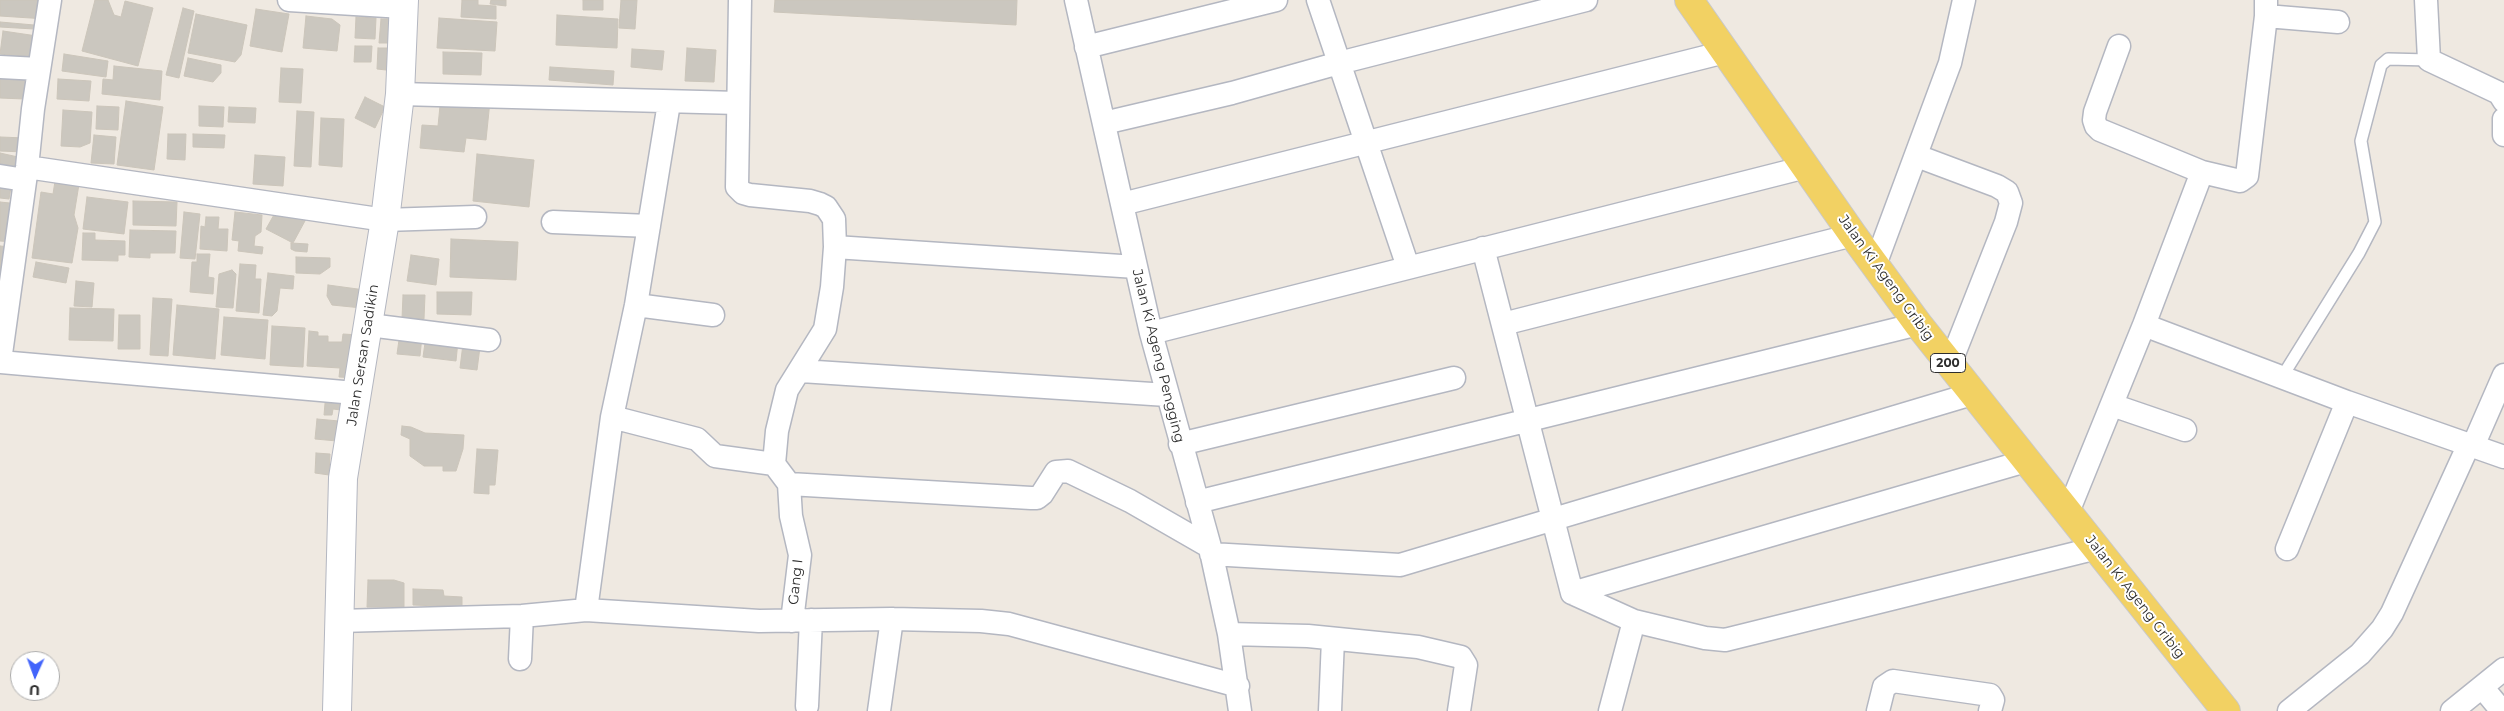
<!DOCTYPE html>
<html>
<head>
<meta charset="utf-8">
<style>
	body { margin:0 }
	#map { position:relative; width:2504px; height:711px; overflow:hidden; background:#efe9e1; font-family:Montserrat,sans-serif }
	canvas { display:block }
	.north { position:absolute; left:10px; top:651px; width:50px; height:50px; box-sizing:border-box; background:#fff; border:1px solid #ababab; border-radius:50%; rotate:182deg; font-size:14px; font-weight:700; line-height:20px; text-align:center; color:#2e2e2e }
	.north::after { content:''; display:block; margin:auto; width:18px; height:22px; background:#4264fb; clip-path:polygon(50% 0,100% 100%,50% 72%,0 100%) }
</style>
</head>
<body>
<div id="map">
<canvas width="2504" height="711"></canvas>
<div class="north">U</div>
</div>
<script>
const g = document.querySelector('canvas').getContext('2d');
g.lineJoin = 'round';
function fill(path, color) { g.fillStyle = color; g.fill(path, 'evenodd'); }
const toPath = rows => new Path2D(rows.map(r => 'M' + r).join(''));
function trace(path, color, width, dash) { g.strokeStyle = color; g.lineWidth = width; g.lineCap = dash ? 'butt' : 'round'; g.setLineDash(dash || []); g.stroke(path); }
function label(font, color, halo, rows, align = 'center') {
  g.font = font + ' Montserrat,sans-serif'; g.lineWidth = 4; g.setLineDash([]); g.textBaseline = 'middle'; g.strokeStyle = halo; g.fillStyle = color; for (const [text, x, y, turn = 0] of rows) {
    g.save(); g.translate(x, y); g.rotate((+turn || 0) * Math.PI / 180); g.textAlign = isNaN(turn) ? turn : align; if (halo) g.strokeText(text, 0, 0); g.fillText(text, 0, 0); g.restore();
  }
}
const building = toPath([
	[0,0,47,0,46,19,0,16,0,0],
	[95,0,108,0,114,15,121,17,125,1,153,8,138,66,82,51,95,0],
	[462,0,478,0,478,5,496,6,496,19,461,17,462,0],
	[491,0,506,0,506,6,490,4,491,0],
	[583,0,603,0,603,10,583,10,583,0],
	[621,0,637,0,635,29,619,28,621,0],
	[775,0,1017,0,1016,25,774,12,775,0],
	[183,8,194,11,179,78,166,75,183,8],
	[256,9,289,14,282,52,250,46,256,9],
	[196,14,247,25,241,55,235,62,188,53,196,14],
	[557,15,618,19,617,48,556,45,557,15],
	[306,16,332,19,340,25,337,51,303,48,306,16],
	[356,17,376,18,375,39,355,38,356,17],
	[439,18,497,22,495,51,437,48,439,18],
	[381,19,393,19,392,43,379,43,381,19],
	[0,22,34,25,34,29,0,27,0,22],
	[3,31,37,36,35,58,0,54,3,31],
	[355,46,372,46,371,62,354,62,355,46],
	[378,48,387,48,386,70,377,69,378,48],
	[687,48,716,50,714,82,685,81,687,48],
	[632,49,664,51,662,70,631,67,632,49],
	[443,52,482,53,481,75,443,74,443,52],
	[64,54,108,61,106,77,62,71,64,54],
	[188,58,221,65,221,73,213,82,184,76,188,58],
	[114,66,162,71,160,100,102,94,103,79,113,80,114,66],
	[550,67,614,71,613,85,549,80,550,67],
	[281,68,303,69,301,103,279,102,281,68],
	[0,73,25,74,24,99,0,98,0,73],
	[58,79,91,81,89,101,57,99,58,79],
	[441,96,490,101,486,140,466,138,464,152,420,148,422,125,438,126,441,96],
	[365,97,385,107,375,128,355,118,365,97],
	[126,101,163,107,154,170,117,165,126,101],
	[97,106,119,107,118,130,96,129,97,106],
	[199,106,224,107,223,127,199,126,199,106],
	[229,107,256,108,255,123,228,122,229,107],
	[63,110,92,112,90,143,80,147,61,146,63,110],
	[297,111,314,112,311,167,294,166,297,111],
	[321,118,344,119,342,167,319,165,321,118],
	[168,134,186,134,185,160,167,159,168,134],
	[193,134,225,135,224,148,193,147,193,134],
	[94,135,116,137,114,164,91,163,94,135],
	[0,137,25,138,24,152,0,151,0,137],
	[0,153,18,157,15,171,0,168,0,153],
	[477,154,534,160,529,207,473,201,477,154],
	[255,155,285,157,283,186,253,184,255,155],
	[56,175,80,178,74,215,78,228,72,263,32,258,41,192,53,194,56,175],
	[0,180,12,182,9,199,0,198,0,180],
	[87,197,128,202,124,234,83,229,87,197],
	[133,201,177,202,176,226,133,225,133,201],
	[0,202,19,204,14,242,0,241,0,202],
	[280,204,306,219,293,243,266,229,280,204],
	[184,212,200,214,195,259,180,258,184,212],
	[235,212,262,215,261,232,255,236,254,246,263,247,262,254,238,251,239,241,232,240,235,212],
	[206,217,219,217,218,229,228,229,227,251,200,249,201,226,205,227,206,217],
	[130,230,176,231,175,253,150,253,150,258,129,257,130,230],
	[83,233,95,233,95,240,125,241,125,255,118,255,118,261,82,260,83,233],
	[451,239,518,242,516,280,450,277,451,239],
	[291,243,308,244,307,252,295,251,291,249,291,243],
	[0,246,10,247,7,275,0,274,0,246],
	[197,254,210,254,208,277,214,278,213,294,190,292,192,262,197,262,197,254],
	[411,255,439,259,436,285,407,281,411,255],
	[296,257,330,258,330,267,320,274,296,273,296,257],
	[36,262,69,268,66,283,33,277,36,262],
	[240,264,256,265,255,279,261,279,259,313,236,311,240,264],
	[232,270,236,274,233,308,216,307,219,274,232,270],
	[268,273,294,276,293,289,280,288,277,311,272,316,263,315,268,273],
	[76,281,94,283,92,307,74,306,76,281],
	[328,285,365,290,362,308,332,305,327,296,328,285],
	[437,292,472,292,471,315,437,314,437,292],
	[403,295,425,295,424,319,402,319,403,295],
	[153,298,172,299,168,356,150,355,153,298],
	[177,305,219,309,215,359,173,355,177,305],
	[70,308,114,309,113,341,69,340,70,308],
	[119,315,140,315,140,349,118,349,119,315],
	[224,317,268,320,265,359,221,355,224,317],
	[272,326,305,328,303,367,270,365,272,326],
	[309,331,318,332,318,336,328,336,328,342,342,342,343,334,359,335,356,378,339,377,340,368,307,366,309,331],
	[400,333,422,336,420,356,397,354,400,333],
	[426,336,458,341,456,361,423,357,426,336],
	[463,344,480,347,477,370,460,368,463,344],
	[326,392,343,394,341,410,333,409,332,415,324,415,326,392],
	[317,419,339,421,337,441,315,439,317,419],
	[402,426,411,427,425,433,464,435,463,449,456,471,443,471,443,466,424,466,410,456,410,439,401,435,402,426],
	[477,449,498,450,495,485,489,485,489,494,474,493,477,449],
	[316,453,330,454,329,475,315,473,316,453],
	[368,580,394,580,404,583,404,607,367,607,368,580],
	[413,589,443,590,444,596,462,597,462,607,413,605,413,589]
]);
fill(building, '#cbc7bf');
trace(building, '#cbc5ba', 1);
const lane = toPath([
	[2282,377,2359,253,2375,222,2361,141,2381,65,2388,59,2429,60]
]);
const street = toPath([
	[289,0,403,7],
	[740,0,737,187,743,193,750,195,810,201,820,204,826,207,834,219,835,247,832,287,825,329,787,390,777,431,774,464,789,484,1031,498,1037,498,1042,494,1056,472,1068,471,1130,501,1210,547],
	[1076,0,1151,333,1210,547,1229,634,1240,711],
	[1318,0,1408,267],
	[2266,0,2266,16,2338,22],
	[2426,0,2429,60,2499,93,2504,101],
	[1086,47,1276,0],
	[0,67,39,69],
	[400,94,738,103],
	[2504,119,2504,135],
	[1104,123,1232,93,1339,63,1586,0],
	[1917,156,1997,186,2007,192,2011,203,2006,222,1950,364],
	[27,167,385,220,475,217],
	[2202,172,2240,181,2247,176,2266,16],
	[0,176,25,180],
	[1122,204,1725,52],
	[553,222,649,226],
	[835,247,1136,267],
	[1483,248,1572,593],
	[1875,265,1950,63,1964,0],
	[636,305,713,315],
	[1503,324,1853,235],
	[369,325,489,340],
	[2144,325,2347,402,2504,457],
	[1151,333,1806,167],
	[0,361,27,167,33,109,50,0],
	[0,362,355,393],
	[801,371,1167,395],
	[2112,405,2185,430],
	[612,417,697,439,715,456,774,464],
	[1180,444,1454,378],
	[2473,446,2504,375],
	[789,484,791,516,800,555,792,621],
	[1197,502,1918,324],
	[2068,512,2144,325,2202,172,2100,130,2096,126,2094,120,2095,112,2119,46],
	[2287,549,2347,402],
	[1211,554,1400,565,1972,394],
	[1572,593,1634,621,1705,638,1725,640,2097,548],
	[1572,593,2026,461],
	[586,610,612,417,636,305,669,103],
	[339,621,522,616,586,610,759,621,892,619,981,621,1009,624,1238,686],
	[1229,634,1308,636,1418,647,1461,657,1466,665,1459,711],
	[520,659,522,616],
	[2482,687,2502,711],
	[807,706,811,620],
	[879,711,892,619],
	[1330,711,1333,639],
	[1610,711,1634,621],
	[1878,711,1884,687,1893,681,1990,695,1993,700,1990,711],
	[2289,711,2360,654,2382,629,2392,613,2469,444],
	[2452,711,2504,669]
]);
const secondary = toPath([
	[337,711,343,478,385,220,400,94,404,0]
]);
const primary = toPath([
	[1689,0,1853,235,1918,324,2226,711]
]);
trace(lane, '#b4b7c1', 14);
trace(street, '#b4b7c1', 25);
trace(secondary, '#b4b7c1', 30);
trace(primary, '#c9c9c9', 30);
trace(lane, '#fff', 11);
trace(street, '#fff', 22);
trace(secondary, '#fff', 28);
trace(primary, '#f2d163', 28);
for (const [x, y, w] of [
	[1948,363,35]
]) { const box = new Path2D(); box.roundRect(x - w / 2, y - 9.5, w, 19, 4); g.fillStyle = '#fff'; g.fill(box); trace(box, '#2e2e2e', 1); }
label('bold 12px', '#2e2e2e', null, [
	["200",1948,363]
]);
label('14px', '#2e2e2e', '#fff', [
	["Jalan Ki Ageng Gribig",1886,278,54],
	["Jalan Sersan Sadikin",363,355,-81],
	["Jalan Ki Ageng Pengging",1158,356,76],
	["Gang I",796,582,-84],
	["Jalan Ki Ageng Gribig",2135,597,52]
]);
</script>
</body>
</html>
